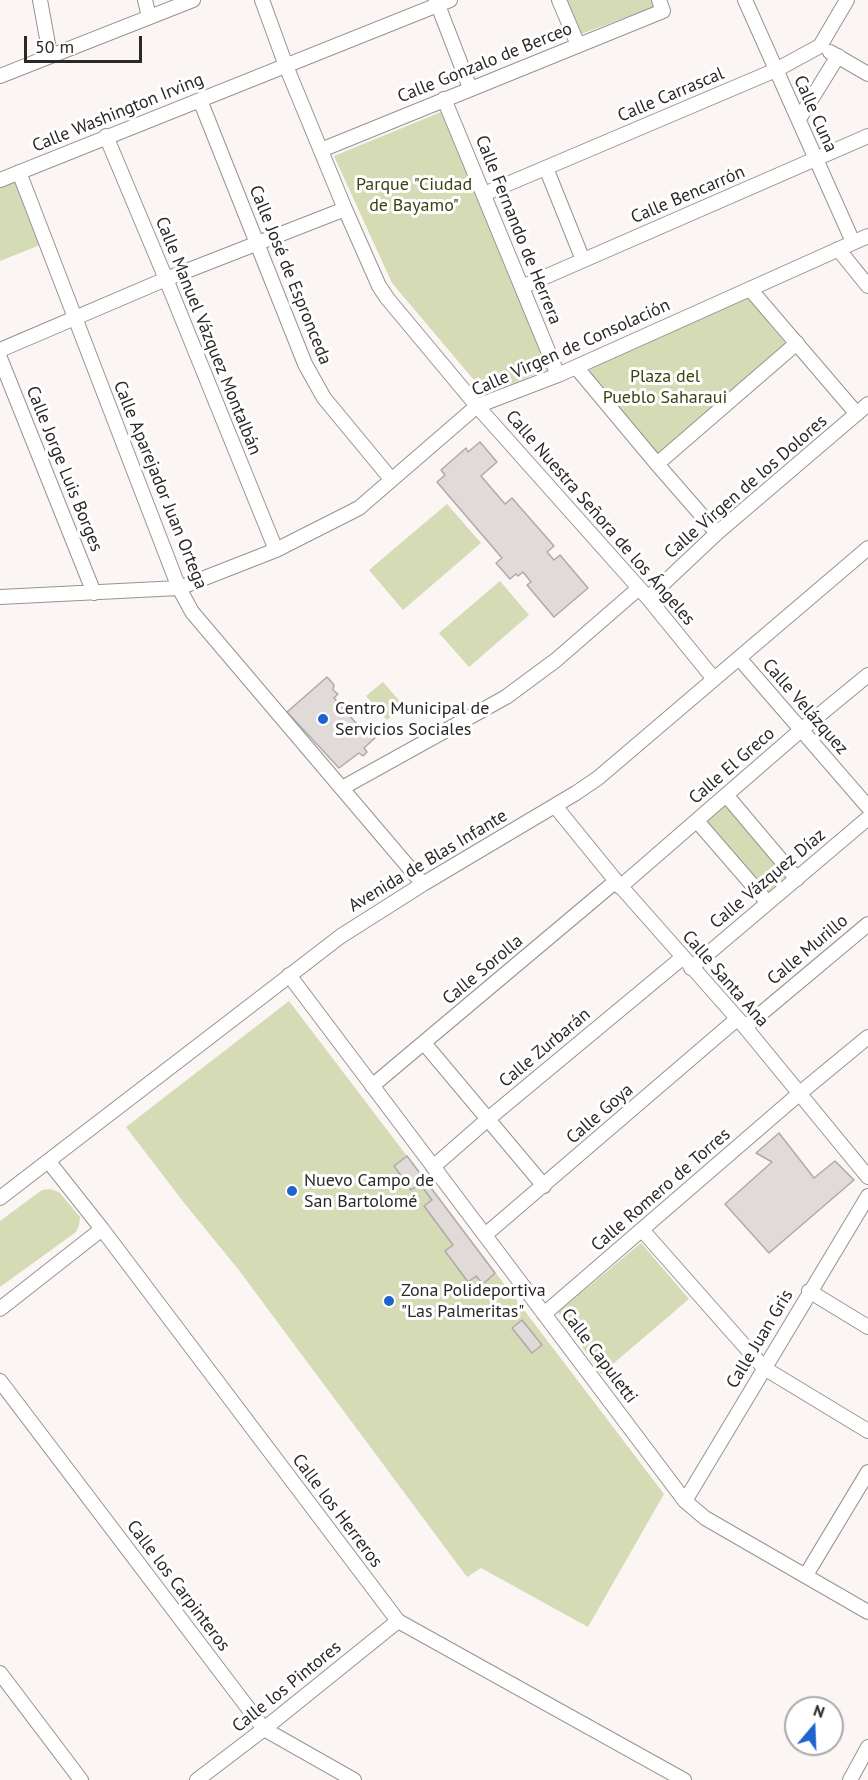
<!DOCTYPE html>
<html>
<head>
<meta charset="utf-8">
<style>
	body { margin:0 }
	#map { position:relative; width:868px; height:1780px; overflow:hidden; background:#fbf6f3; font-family:"PT Sans",sans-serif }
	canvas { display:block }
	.north { position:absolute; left:784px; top:1696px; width:60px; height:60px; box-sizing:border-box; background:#fff; border:2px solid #aaa9a9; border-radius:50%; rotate:19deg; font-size:16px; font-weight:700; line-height:24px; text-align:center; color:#2b2928 }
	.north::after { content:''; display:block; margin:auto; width:21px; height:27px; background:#2063cf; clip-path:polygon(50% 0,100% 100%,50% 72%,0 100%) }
	.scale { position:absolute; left:24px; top:36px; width:118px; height:27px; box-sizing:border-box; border:3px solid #2b2928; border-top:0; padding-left:8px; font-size:18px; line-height:21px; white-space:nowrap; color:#2b2928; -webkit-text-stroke:4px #fff; paint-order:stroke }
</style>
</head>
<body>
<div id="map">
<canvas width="868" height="1780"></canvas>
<div class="north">N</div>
<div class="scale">50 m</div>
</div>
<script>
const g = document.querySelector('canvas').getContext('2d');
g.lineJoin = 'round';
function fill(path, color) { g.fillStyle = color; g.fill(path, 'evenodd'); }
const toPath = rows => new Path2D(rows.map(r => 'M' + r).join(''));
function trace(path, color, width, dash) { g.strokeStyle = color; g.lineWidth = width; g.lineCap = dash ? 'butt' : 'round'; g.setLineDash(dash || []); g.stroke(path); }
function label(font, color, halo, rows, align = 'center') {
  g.font = font + ' "PT Sans",sans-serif'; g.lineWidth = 6; g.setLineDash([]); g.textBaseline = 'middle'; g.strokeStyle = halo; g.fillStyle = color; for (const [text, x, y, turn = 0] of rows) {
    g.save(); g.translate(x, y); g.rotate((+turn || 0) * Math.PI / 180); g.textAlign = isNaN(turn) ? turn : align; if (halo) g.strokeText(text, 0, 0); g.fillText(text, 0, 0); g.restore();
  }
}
fill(toPath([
	[566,0,652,0,654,7,581,34],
	[441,112,548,369,499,389,479,386,392,283,334,156],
	[15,181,40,245,0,261,0,187],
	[747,297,786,344,663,454,653,454,589,377,591,365],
	[447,504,481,543,403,610,369,570],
	[500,581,529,615,469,667,439,633],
	[383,682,404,706,387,720,366,696],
	[727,802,788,875,766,894,704,821],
	[289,1001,664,1494,588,1627,481,1568,467,1577,238,1269,185,1204,126,1127],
	[50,1189,59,1192,80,1217,79,1225,76,1232,0,1287,0,1221,42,1190],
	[641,1243,689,1299,601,1374,558,1312]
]), '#d4dbb5');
const building = toPath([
	[480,442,497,462,481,476,505,504,512,498,554,546,547,552,554,560,560,555,588,588,554,617,527,585,531,582,523,572,518,576,516,574,510,579,496,563,502,558,437,482,445,475,441,470,466,448,468,452,480,442],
	[327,677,334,685,333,690,338,694,334,698,363,731,368,727,377,736,364,748,367,752,363,756,359,753,339,768,287,712,327,677],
	[779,1133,814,1178,835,1161,854,1180,769,1253,725,1204,772,1162,756,1153,779,1133],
	[407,1156,495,1273,483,1284,476,1276,468,1282,445,1251,453,1245,424,1206,432,1200,420,1184,411,1190,394,1166,407,1156],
	[522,1320,542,1345,532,1353,512,1328,522,1320]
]);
fill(building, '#e0dad9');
trace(building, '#afa9a9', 1.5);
const street = toPath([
	[40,0,50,55],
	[145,0,149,17],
	[262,0,286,66,345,209,379,286,387,298,477,406,648,598,714,679],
	[436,0,470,88],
	[559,0,578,45],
	[745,0,853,242],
	[830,52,868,74],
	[0,76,193,0],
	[444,99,558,375],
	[200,100,305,364,324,398,391,479],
	[799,119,838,56],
	[106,136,166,279,276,550],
	[321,150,663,11,659,0],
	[546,168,583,260],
	[19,172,179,588,192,612,423,884],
	[0,180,450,0],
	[484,194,776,70,820,46,847,0],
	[838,249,868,286],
	[522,287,868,136],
	[750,289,857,414],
	[0,350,166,279,345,209],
	[0,358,94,593],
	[576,367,657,464,717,533],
	[657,464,797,343],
	[0,597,179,588,276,550,359,508,477,406,558,375,868,236],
	[648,598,717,533,868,404],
	[739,658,868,807],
	[342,788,506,697,556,660,639,588],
	[727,796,797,879],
	[555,806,616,881,745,1027,868,1177],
	[697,821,768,903],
	[620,887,801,730,868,675],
	[691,968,868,818],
	[289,975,685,1501,705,1518,868,1612],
	[745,1027,868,924],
	[424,1043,544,1186],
	[372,1086,616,881],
	[49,1162,102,1229,398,1621,684,1780],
	[433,1167,488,1119,682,958],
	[0,1198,341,936,423,884,576,793,598,778,868,548],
	[643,1231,764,1368,868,1431],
	[485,1235,737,1019],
	[809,1291,868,1327],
	[0,1309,102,1229],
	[544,1314,800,1093,868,1037],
	[0,1381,264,1729,354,1780],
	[685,1501,868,1196],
	[806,1575,868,1472],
	[0,1673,81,1780],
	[197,1780,264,1729,398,1621],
	[850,1780,868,1747]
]);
trace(street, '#989391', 16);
trace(street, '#fff', 14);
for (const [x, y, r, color] of [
	[323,719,6,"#2063cf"],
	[292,1191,6,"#2063cf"],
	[389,1301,6,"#2063cf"]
]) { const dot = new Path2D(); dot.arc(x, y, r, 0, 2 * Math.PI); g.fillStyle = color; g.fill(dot); trace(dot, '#fff', 2); }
label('18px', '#2b2928', '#fff', [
	["Calle Gonzalo de Berceo",485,63,-22],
	["Calle Carrascal",671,95,-23],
	["Calle Washington Irving",118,113,-22],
	["Calle Cuna",815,114,66],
	["Calle Bencarrón",688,195,-23],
	["Calle Fernando de Herrera",518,230,68],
	["Calle José de Espronceda",290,275,68],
	["Calle Manuel Vázquez Montalbán",208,336,68],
	["Calle Virgen de Consolación",571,348,-24],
	["Calle Jorge Luis Borges",64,469,68],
	["Calle Aparejador Juan Ortega",160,485,68],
	["Calle Virgen de los Dolores",746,487,-41],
	["Calle Nuestra Señora de los Ángeles",600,518,49],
	["Calle Velázquez",805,707,49],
	["Calle El Greco",732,766,-41],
	["Avenida de Blas Infante",428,861,-31],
	["Calle Vázquez Díaz",768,879,-40],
	["Calle Murillo",808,950,-40],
	["Calle Sorolla",483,970,-40],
	["Calle Santa Ana",725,979,49],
	["Calle Zurbarán",545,1048,-40],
	["Calle Goya",600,1114,-41],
	["Calle Romero de Torres",661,1190,-41],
	["Calle Juan Gris",760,1339,-59],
	["Calle Capuletti",599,1356,53],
	["Calle los Herreros",337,1511,53],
	["Calle los Carpinteros",178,1586,53],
	["Calle los Pintores",287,1687,-39]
]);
label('18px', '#3d420f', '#fff', [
	["Parque \"Ciudad",414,185],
	["de Bayamo\"",414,206],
	["Plaza del",665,377],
	["Pueblo Saharaui",665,398]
]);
label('18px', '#2b2928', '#fff', [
	["Centro Municipal de",335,709],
	["Servicios Sociales",335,730],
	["Nuevo Campo de",304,1181],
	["San Bartolomé",304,1202],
	["Zona Polideportiva",401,1291],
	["\"Las Palmeritas\"",401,1312]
], 'left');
</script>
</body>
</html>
